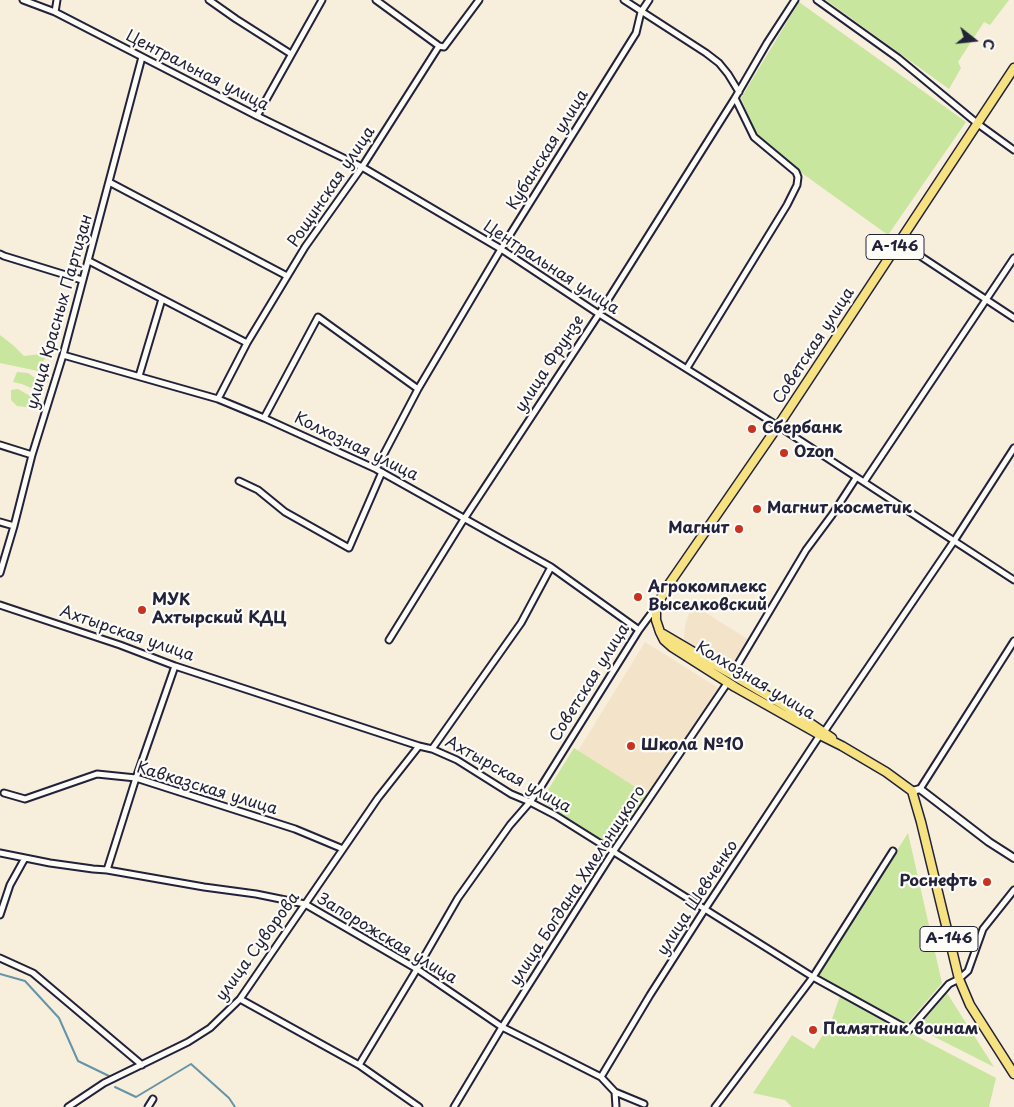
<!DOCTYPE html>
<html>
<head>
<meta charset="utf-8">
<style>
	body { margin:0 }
	#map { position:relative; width:1014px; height:1107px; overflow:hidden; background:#f7eedc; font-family:"Playpen Sans",sans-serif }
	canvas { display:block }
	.north { position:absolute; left:949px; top:15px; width:50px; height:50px; -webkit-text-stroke:4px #fdfcf7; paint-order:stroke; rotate:106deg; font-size:14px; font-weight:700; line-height:20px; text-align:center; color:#22223b }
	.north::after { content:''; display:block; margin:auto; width:18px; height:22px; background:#22223b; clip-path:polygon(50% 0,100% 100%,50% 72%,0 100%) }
</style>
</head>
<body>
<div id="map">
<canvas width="1014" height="1107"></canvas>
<div class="north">С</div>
</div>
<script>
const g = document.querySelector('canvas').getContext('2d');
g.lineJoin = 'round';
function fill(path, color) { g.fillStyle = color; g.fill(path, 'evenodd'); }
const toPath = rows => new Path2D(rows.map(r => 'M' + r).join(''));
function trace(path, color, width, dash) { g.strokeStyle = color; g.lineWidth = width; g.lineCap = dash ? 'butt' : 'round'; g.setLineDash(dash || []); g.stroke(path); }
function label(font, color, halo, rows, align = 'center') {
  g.font = font + ' "Playpen Sans",sans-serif'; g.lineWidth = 4.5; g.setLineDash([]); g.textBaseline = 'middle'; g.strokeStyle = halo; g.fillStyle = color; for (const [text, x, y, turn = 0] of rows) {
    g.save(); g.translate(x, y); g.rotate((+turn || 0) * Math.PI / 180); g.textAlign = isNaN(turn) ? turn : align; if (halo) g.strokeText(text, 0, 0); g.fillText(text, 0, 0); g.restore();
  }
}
fill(toPath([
	[692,604,749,640,730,672,686,645,684,639,685,626],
	[645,642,720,689,614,846,546,803]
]), '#f3e4c9');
fill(toPath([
	[826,0,1009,0,990,25,984,22,958,62,961,68,949,89],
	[799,2,966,122,888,235,760,143,741,98],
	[0,335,14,346,24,356,48,353,38,371,0,363],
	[17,372,28,373,38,380,39,387,33,389,22,384,13,382],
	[18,389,34,398,36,406,25,407,17,406,11,400,11,390],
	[574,748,648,795,614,847,541,801],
	[908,833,942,983,907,1024,817,977],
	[947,993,994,1067,917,1028],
	[840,996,996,1078,989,1107,792,1107,785,1100,753,1093,792,1035,814,1049,831,1022]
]), '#c8e69d');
trace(toPath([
	[0,974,25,981,59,1018,78,1061,109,1076],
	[115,1087,136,1097,191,1064,229,1098,235,1107]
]), '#6593a8', 2);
const minor = toPath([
	[23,0,55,12,257,116,362,167,501,249,599,314,778,426,1014,580],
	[209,0,236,19,291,54],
	[376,0,439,46],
	[624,0,706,53,719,63,728,74,739,92],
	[817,0,898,58,978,124,1014,150],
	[55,12,57,0],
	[257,116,322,0],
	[109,182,287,276],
	[899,242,1014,318],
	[0,254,4,256,82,280],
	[89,261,247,343],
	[63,355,218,399,264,418,376,469,551,567,639,630],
	[687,368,787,205,797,185,798,177,796,172,754,137,735,98],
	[139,376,162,299],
	[218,399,247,343,305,247,362,167,439,46,444,47,479,0],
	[264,418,318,317,418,389],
	[0,445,32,455],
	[376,469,418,389,501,249,636,33,641,12,649,0],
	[239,481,258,490,285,512,349,548,382,472],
	[864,482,1014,258],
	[0,522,14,526],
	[0,573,14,526,32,455,63,355,142,57],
	[0,605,120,645,175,666,419,746,432,749,457,760,511,794,530,802,555,815,813,977,909,1030,949,984,959,979,968,971,983,929,1014,890],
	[389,640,464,519,599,314,735,98,767,43,795,0],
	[732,674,806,550,832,515,856,478],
	[824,732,954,541,1014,448],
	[432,749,521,623,551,567],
	[920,789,1014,641],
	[4,793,25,799,97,774,136,778,295,829,343,849],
	[0,853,50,863,93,869,107,870,204,887,256,894,305,904,417,969,502,1027,601,1077,615,1092,644,1104],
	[107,870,136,778,175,666],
	[0,915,10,885,25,858],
	[0,958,33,973,142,1065],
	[240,999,359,1065,419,1107],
	[359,1065,417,969,458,898,510,825,530,802,542,785,639,630,656,607],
	[601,1077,650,995,705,909,820,735],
	[615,1092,616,1107],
	[68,1107,104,1083,188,1042,210,1028,240,999,378,798,419,746],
	[148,1107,153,1099],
	[454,1107,502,1027,613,852,728,682],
	[715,1107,813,977,893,851]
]);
const tertiary = toPath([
	[912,791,920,789,989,842,1014,858]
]);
const trunk = toPath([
	[1014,68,778,426,667,587,656,607,656,620,660,632,664,640,672,647,735,687,820,735,842,746,886,772,912,791,921,822,959,979,970,1005,1014,1074],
	[663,634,787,707,832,738]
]);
trace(minor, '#22223b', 9);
trace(tertiary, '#22223b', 10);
trace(trunk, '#22223b', 11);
trace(minor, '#fdfcf7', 5);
trace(tertiary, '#fdfcf7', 6);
trace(trunk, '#f7e281', 8);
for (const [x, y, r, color] of [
	[752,429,5,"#c8321e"],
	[784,453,5,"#c8321e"],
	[757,509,5,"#c8321e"],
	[739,529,5,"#c8321e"],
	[638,597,5,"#c8321e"],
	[142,610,5,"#c8321e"],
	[631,746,5,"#c8321e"],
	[987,882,5,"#c8321e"],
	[813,1030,5,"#c8321e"]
]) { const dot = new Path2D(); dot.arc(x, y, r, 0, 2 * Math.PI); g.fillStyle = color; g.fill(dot); trace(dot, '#fdfcf7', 2); }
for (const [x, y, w] of [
	[895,247,58],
	[949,939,58]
]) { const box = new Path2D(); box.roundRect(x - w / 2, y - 12.5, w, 25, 4); g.fillStyle = '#fdfcf7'; g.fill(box); trace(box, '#22223b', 1); }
label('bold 15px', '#22223b', null, [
	["А-146",895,247],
	["А-146",949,939]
]);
label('16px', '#22223b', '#fdfcf7', [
	["Центральная улица",197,71,27],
	["Кубанская улица",548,150,-58],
	["Рощинская улица",332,187,-56],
	["Центральная улица",551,268,33],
	["улица Красных Партизан",60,312,-74],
	["Советская улица",814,346,-57],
	["улица Фрунзе",550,364,-57],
	["Колхозная улица",356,447,26],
	["Ахтырская улица",127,634,19],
	["Колхозная улица",755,681,31],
	["Советская улица",590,683,-58],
	["Ахтырская улица",508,775,29],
	["Кавказская улица",207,789,17],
	["улица Богдана Хмельницкого",578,886,-57],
	["улица Шевченко",698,898,-57],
	["Запорожская улица",387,939,31],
	["улица Суворова",258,947,-54]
]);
label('bold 16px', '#22223b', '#fdfcf7', [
	["Сбербанк",762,429],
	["Ozon",794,453],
	["Магнит косметик",767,509],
	["Магнит",729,529,"right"],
	["Агрокомплекс",648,588],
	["Выселковский",648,606],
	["МУК",152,601],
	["Ахтырский КДЦ",152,619],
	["Школа №10",641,746],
	["Роснефть",977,882,"right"],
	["Памятник воинам",823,1030]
], 'left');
</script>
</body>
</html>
